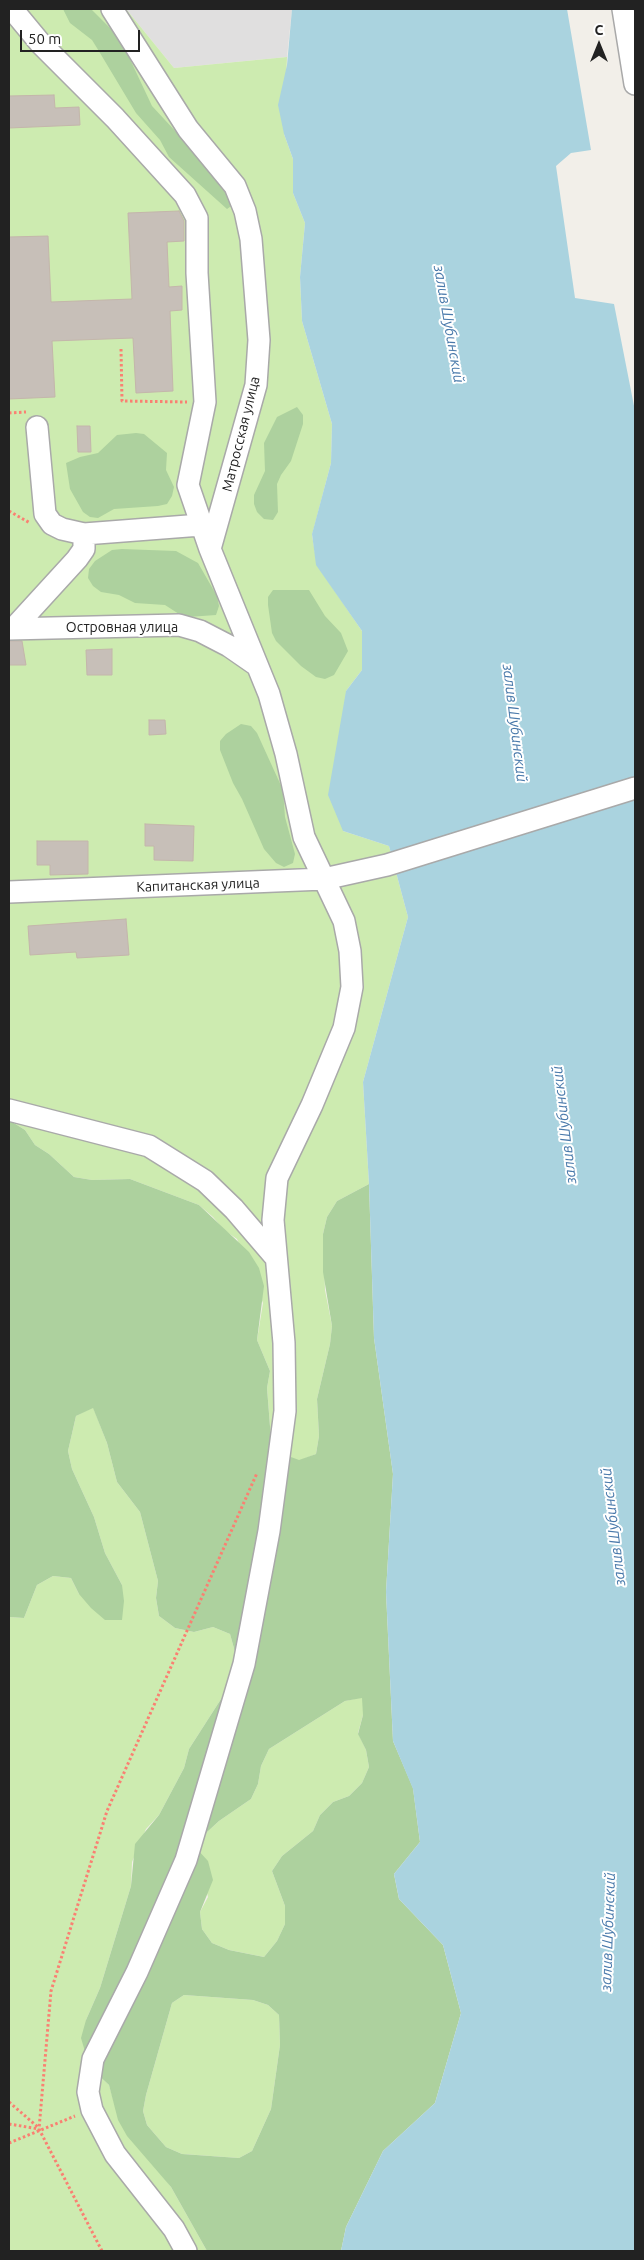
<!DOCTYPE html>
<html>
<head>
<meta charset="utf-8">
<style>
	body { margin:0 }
	#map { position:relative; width:644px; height:2260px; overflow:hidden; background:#f2efe9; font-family:Ubuntu,sans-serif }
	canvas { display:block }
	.frame { position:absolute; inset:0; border:10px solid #222; pointer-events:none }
	.north { position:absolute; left:574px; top:20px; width:50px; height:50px; -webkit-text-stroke:4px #fff; paint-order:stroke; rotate:0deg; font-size:14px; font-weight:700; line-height:20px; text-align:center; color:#222 }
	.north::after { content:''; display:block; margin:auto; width:18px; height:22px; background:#222; clip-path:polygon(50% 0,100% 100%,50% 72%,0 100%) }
	.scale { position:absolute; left:20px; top:30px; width:120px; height:22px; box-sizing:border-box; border:2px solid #222; border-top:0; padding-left:6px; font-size:15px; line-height:18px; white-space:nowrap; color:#222; -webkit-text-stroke:4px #fff; paint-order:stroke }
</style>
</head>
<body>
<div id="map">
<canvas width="644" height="2260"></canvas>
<div class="frame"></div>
<div class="north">С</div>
<div class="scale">50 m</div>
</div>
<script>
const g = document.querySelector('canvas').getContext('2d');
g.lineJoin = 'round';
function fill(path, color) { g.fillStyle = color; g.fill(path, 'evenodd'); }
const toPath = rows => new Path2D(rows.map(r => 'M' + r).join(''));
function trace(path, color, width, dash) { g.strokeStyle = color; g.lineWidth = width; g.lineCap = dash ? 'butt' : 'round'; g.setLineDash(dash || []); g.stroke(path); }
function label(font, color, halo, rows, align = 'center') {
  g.font = font + ' Ubuntu,sans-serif'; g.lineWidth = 4; g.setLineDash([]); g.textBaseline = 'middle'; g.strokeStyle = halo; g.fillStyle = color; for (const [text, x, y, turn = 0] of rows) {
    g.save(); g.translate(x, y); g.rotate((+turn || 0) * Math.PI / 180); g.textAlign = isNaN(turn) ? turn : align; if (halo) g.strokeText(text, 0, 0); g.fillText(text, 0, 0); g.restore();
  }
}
fill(toPath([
	[126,9,292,9,287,57,174,68]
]), '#e0dfdf');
fill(toPath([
	[9,9,126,9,174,68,287,57,284,134,293,159,293,193,305,223,300,277,302,321,332,424,331,463,312,535,317,565,362,631,362,670,346,691,343,831,389,846,408,917,363,1082,369,1184,337,1201,327,1217,323,1234,325,1290,332,1326,330,1344,317,1399,319,1436,316,1454,299,1461,283,1454,271,1439,267,1388,270,1371,257,1340,263,1303,237,1239,224,1230,213,1217,199,1205,130,1179,92,1180,74,1177,49,1154,35,1145,25,1130,9,1120],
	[93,1407,107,1443,117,1482,140,1512,158,1581,156,1598,159,1616,175,1628,194,1632,213,1627,230,1634,235,1652,235,1669,230,1685,189,1749,184,1768,159,1815,146,1829,132,1862,131,1886,100,1988,86,2020,95,2072,109,2085,114,2102,154,2164,171,2187,207,2251,9,2251,9,1617,24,1618,37,1585,53,1576,71,1578,79,1594,122,1585,105,1553,94,1517,72,1469,68,1451,76,1416],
	[363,1697,363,1715,358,1733,366,1750,369,1767,362,1783,349,1796,333,1802,320,1815,313,1831,282,1856,272,1871,285,1906,285,1924,277,1941,264,1957,229,1950,212,1943,202,1929,200,1912,208,1897,196,1848,206,1833,219,1821,251,1799,258,1784,261,1766,269,1749,345,1701],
	[184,1995,253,2000,268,2005,279,2015,280,2045,271,2109,252,2151,239,2158,182,2154,166,2147,147,2125,143,2111,146,2095,172,2003]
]), '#cdebb0');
fill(toPath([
	[63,9,91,9,120,38,152,106,191,148,234,204,227,209,169,157,160,140,136,113,97,48,92,40,70,23],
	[297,407,303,415,303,424,291,461,281,475,277,484,278,512,273,520,264,519,257,512,254,504,254,495,265,471,264,443,277,417],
	[136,433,144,434,167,453,166,470,174,487,172,496,167,504,158,506,114,509,98,518,90,517,83,512,70,489,66,463,80,457,98,453,117,435],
	[122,549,176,551,198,563,217,596,219,606,216,615,188,617,179,614,165,605,135,603,119,595,101,592,93,586,88,578,89,569,95,561,112,550],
	[273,590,309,590,325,616,341,633,348,651,334,675,325,679,316,677,301,666,276,641,272,633,268,605,268,597],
	[241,724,251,726,257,733,283,790,285,817,295,854,293,863,284,867,276,863,264,849,242,799,233,783,220,750,220,741,226,734],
	[9,1120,25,1130,35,1145,49,1154,74,1177,92,1180,130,1179,199,1205,249,1252,259,1268,264,1286,257,1340,270,1371,267,1388,271,1439,283,1454,299,1460,316,1454,319,1436,317,1399,330,1344,332,1326,323,1272,323,1234,327,1217,337,1201,369,1184,374,1338,393,1474,386,1592,393,1741,413,1788,420,1842,394,1874,399,1899,443,1945,461,2013,435,2103,383,2151,346,2227,341,2251,207,2251,171,2187,127,2136,118,2120,109,2085,95,2072,86,2055,81,2038,86,2020,100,1988,131,1886,135,1844,159,1815,184,1768,189,1749,230,1685,235,1669,235,1652,230,1634,213,1627,194,1632,175,1628,159,1616,156,1598,158,1581,140,1512,117,1482,107,1443,93,1408,76,1416,68,1451,72,1469,94,1517,105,1553,122,1585,124,1601,122,1620,105,1620,91,1608,79,1594,71,1578,53,1576,37,1585,24,1618,9,1617],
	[362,1698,363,1715,358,1734,366,1750,369,1767,362,1783,349,1796,333,1802,320,1815,313,1831,282,1856,272,1871,285,1906,285,1924,277,1941,264,1957,229,1950,212,1943,202,1929,200,1912,213,1880,208,1861,196,1848,206,1833,219,1821,251,1799,258,1784,261,1766,269,1749,345,1701],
	[184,1995,253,2000,268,2005,279,2015,280,2045,271,2109,252,2151,239,2158,182,2154,166,2147,147,2125,143,2111,146,2095,172,2003]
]), '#add19e');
fill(toPath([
	[292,9,567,9,591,150,571,153,556,166,575,298,614,304,635,411,635,2251,341,2251,346,2227,383,2151,435,2103,461,2013,443,1945,399,1899,394,1874,420,1842,413,1789,393,1741,386,1592,393,1474,374,1338,369,1184,363,1082,408,917,389,846,343,831,328,795,346,691,362,670,362,631,316,565,312,534,331,463,332,424,302,321,300,277,305,223,293,193,293,159,284,134,278,105,287,65]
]), '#aad3df');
const building = toPath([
	[54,95,55,108,79,107,80,125,9,128,9,96,54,95],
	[179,211,184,221,184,241,167,242,169,287,182,286,182,310,170,311,173,391,136,393,133,338,52,341,55,397,9,399,9,237,48,236,51,302,132,299,128,213,179,211],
	[77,426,90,426,91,452,78,452,77,426],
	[9,641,22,641,26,665,9,665,9,641],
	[112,649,112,675,87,675,86,650,112,649],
	[149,720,165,720,166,734,149,735,149,720],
	[145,824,194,826,193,861,154,860,154,846,145,846,145,824],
	[37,841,88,841,88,874,50,875,50,865,37,865,37,841],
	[126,919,129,955,77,958,76,952,30,955,28,926,126,919]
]);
fill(building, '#c7bfb8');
trace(building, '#c4b6ab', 1);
const minor = toPath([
	[12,9,41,44,115,118,185,195,197,218,197,273,205,402,188,485,210,549,269,694,286,754,304,837,344,921,350,951,352,987,344,1028,312,1105,277,1178,273,1220,284,1343,285,1411,269,1531,244,1664,186,1860,137,1972,93,2059,88,2092,92,2110,115,2154,174,2229,186,2251],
	[112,9,188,129,235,186,245,211,251,239,259,340,256,385,210,549],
	[623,9,635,84],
	[37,427,45,514,52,524,62,529,84,534,201,525],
	[9,629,179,625,200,631,229,646,255,664],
	[13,629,77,559,84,549,84,534],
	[9,892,324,879,387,865,635,788],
	[9,1110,149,1146,205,1181,234,1209,276,1258]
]);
trace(minor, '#a9a9a9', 24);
trace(toPath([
	[121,349,122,401,187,402],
	[9,413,26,412],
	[9,511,30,523],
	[9,2102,39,2128],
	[9,2124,39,2129],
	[9,2143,75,2116],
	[102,2251,39,2129,51,1991,107,1811,257,1473]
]), '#fa8072', 3, [2.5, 2.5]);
trace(minor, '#fff', 21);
label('14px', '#222', '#fff', [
	["Матросская улица",241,434,-76],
	["Островная улица",122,627],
	["Капитанская улица",198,885,-2]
]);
label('italic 15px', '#4a7aab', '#fff', [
	["залив Шубинский",449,324,80],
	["залив Шубинский",515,723,83],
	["залив Шубинский",564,1125,-97],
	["залив Шубинский",613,1527,-97],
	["залив Шубинский",608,1932,-88]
]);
</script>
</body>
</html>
